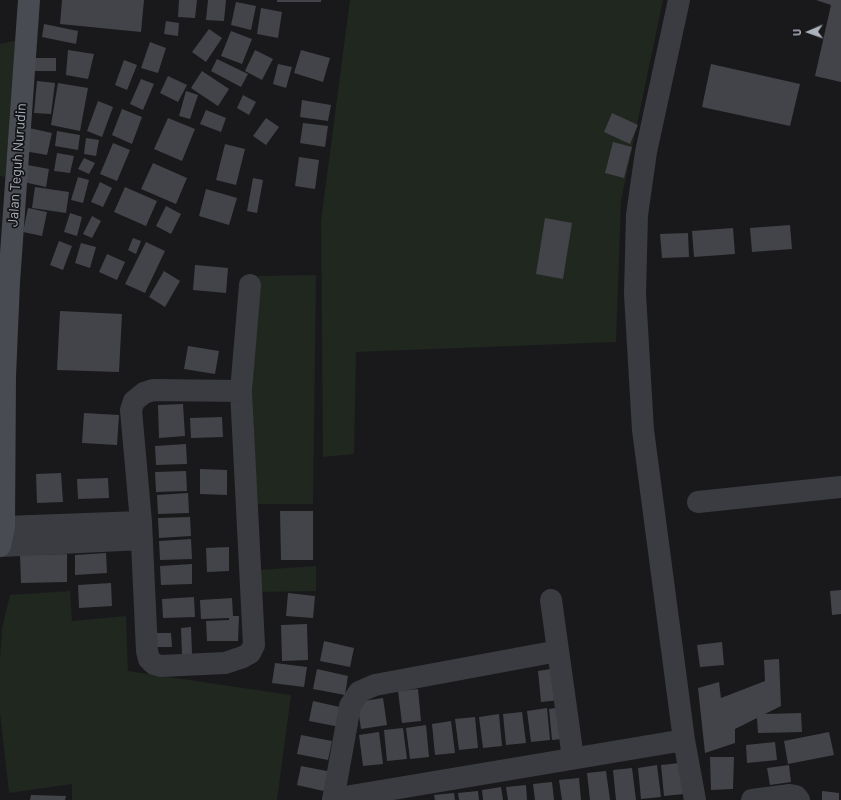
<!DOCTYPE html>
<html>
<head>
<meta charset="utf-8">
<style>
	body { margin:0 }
	#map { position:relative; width:841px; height:800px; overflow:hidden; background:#19191c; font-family:Barlow,sans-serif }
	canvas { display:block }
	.north { position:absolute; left:789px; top:12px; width:40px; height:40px; -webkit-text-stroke:3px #141417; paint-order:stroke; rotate:268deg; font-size:11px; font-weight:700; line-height:16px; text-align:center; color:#abb2bc }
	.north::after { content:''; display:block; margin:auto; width:14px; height:18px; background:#abb2bc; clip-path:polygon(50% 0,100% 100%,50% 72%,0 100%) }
</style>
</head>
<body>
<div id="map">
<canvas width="841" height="800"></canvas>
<div class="north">U</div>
</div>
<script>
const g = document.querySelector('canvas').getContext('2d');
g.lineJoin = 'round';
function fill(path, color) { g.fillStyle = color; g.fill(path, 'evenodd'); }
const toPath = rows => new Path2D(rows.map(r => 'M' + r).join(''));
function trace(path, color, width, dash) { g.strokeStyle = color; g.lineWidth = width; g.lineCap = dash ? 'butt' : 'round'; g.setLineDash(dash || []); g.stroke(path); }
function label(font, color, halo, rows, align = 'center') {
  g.font = font + ' Barlow,sans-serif'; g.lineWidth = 3.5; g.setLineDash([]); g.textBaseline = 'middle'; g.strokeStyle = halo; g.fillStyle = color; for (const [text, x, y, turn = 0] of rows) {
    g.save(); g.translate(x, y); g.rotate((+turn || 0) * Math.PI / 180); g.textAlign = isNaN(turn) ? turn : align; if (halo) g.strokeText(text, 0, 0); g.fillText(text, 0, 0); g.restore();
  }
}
fill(toPath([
	[350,0,663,0,621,201,616,342,356,352,354,454,323,457,321,221],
	[19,40,5,177,0,176,0,44],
	[316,275,313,504,257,504,252,394,259,276],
	[316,566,316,591,260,592,258,570],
	[70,591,72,621,126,616,128,671,291,695,277,800,72,800,72,784,9,793,0,713,0,658,2,629,10,595]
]), '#1f271f');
fill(toPath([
	[62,0,144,0,141,32,60,24],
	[179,0,197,0,195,18,178,17],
	[208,0,226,0,224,21,206,20],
	[277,0,321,0,321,2,277,2],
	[816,0,841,0,841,82,815,76,831,5],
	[236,2,256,6,251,30,231,25],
	[261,8,282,12,278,38,257,34],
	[166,21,179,23,178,36,164,34],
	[44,24,78,31,76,44,42,37],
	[209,29,222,38,206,62,192,52],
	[231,31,252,39,242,64,221,56],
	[150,42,166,48,158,73,141,68],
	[68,50,94,54,88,79,66,75],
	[255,50,273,59,262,80,245,71],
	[301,50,330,58,323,82,294,73],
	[32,58,56,58,56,71,32,71],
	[217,59,248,74,241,87,211,71],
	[124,60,137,65,127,90,115,85],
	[278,64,292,67,286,88,273,84],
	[711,64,800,84,790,126,702,107],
	[202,71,229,89,218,106,191,88],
	[168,76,187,85,178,102,160,93],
	[141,79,154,84,143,110,130,104],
	[37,81,55,83,51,114,34,113],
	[58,83,88,88,80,131,51,125],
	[186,91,198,95,190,119,179,116],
	[243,95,256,102,249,115,237,108],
	[302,100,331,105,328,121,300,117],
	[98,101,113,107,102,137,87,131],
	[122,109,142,117,132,144,112,135],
	[206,110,226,118,221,132,200,124],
	[612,113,638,125,630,144,604,132],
	[168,118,195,129,182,161,154,149],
	[266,118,279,127,266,145,253,136],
	[303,123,328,126,325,147,300,143],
	[29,128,52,133,47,155,24,151],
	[57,131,80,135,78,150,55,146],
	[86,138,99,140,96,156,84,154],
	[613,142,632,147,624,178,605,173],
	[113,143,130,150,117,181,100,174],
	[225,144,245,149,236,185,216,180],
	[57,153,74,156,70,173,54,171],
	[299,157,319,160,315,189,295,186],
	[84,158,95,163,89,174,78,169],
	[153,163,187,178,176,204,141,189],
	[22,164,49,169,46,187,19,181],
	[78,177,89,180,83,203,71,200],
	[253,178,263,180,257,213,247,211],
	[100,182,112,188,103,207,91,202],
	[35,187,69,192,66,213,32,208],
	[125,187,157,201,146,226,114,212],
	[206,189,237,198,229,225,199,216],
	[166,206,181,214,171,234,156,226],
	[28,208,47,212,42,236,23,232],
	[70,213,82,217,77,236,64,232],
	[92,216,101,221,92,238,83,234],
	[545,218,572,223,563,279,536,274],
	[790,225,792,249,752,252,750,228],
	[733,228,735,254,694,257,692,231],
	[688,233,689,257,662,258,660,234],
	[133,238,141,241,136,254,128,250],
	[59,241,72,246,63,270,50,265],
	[146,242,165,251,145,293,125,284],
	[81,243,96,247,90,268,75,263],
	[107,254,125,262,117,280,99,272],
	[195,265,228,268,226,293,193,290],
	[164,271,180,281,165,307,149,297],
	[60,311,122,314,119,372,57,370],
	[188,346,219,351,215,374,184,369],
	[183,404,185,436,159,438,158,405],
	[84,413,119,415,117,445,82,443],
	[222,417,223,437,191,438,190,418],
	[186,444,187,464,156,465,155,446],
	[200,469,227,470,227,495,200,494],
	[186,471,187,491,156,492,155,472],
	[61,473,63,502,37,503,36,474],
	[108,478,109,498,78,499,77,479],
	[188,493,189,513,158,514,157,495],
	[280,511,313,511,313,560,281,560],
	[190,517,191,536,159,538,158,518],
	[191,539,192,559,160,560,159,541],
	[229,547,229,571,207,572,206,548],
	[106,553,107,573,75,575,75,555],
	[67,554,67,582,21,583,20,555],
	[192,564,192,584,161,585,160,566],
	[111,583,112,606,79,608,78,585],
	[841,590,841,614,832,615,830,591],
	[288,593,315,596,313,618,286,616],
	[194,597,195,617,163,618,162,599],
	[232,598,233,616,239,616,238,641,207,641,206,621,229,620,229,618,201,619,200,600],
	[307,624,308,660,282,661,281,625],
	[191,627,192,654,182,655,181,628],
	[152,633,171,633,172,647,153,647],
	[324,641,354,648,350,667,320,661],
	[722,642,724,665,700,667,697,645],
	[779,659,781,706,765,714,801,713,802,732,758,733,757,718,735,729,735,743,705,753,698,688,719,682,721,698,765,681,764,660],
	[275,663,307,667,304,687,272,683],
	[557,668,561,700,541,702,538,671],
	[317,669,348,676,345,695,313,689],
	[418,689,421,721,402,723,398,691],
	[383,698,387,725,361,729,357,702],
	[313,701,344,708,340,727,309,721],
	[568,706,572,738,552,740,549,709],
	[547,708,550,740,531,742,527,711],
	[522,712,526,743,506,745,503,714],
	[499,714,502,746,483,748,479,717],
	[475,717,478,748,459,750,455,719],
	[451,721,455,753,435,755,432,724],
	[426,725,429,757,410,759,406,728],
	[403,728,407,759,387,761,384,730],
	[379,732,383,764,363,766,359,735],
	[829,732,834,755,788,764,784,741],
	[301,735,332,741,328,760,297,754],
	[775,742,777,760,747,763,746,745],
	[710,757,734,757,733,789,711,790],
	[680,763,684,794,664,796,661,765],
	[657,765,661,797,641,799,638,768],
	[789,765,791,782,770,785,767,768],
	[301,766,332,772,328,792,297,785],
	[632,768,636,800,616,800,613,770],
	[606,771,610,800,590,800,587,773],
	[579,778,581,800,562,800,559,780],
	[552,782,554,800,535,800,533,784],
	[526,785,527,800,508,800,506,787],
	[501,787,503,800,483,800,482,790],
	[478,791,479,800,459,800,458,793],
	[822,791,839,793,839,800,822,800],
	[454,793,455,800,435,800,434,795],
	[31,795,66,796,65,800,30,800]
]), '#434449');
trace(toPath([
	[679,0,646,152,637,215,635,294,643,430,684,740,695,800],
	[241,391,153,390,144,393,134,401,131,410,141,522,147,651,149,659,154,664,161,666,225,663,243,657,250,653,254,645,241,391,250,285],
	[698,502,841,487],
	[4,527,141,522],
	[0,546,142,539],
	[551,600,573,758],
	[333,799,684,740],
	[333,800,350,706,359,692,375,685,558,651],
	[752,800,790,795,796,796,799,800]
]), '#3a3c41', 22);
trace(toPath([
	[0,546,4,527,5,376,9,282,29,0]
]), '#484b51', 22);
label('14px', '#abb2bc', '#141417', [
	["Jalan Teguh Nurudin",17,165,-86]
]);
</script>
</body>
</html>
